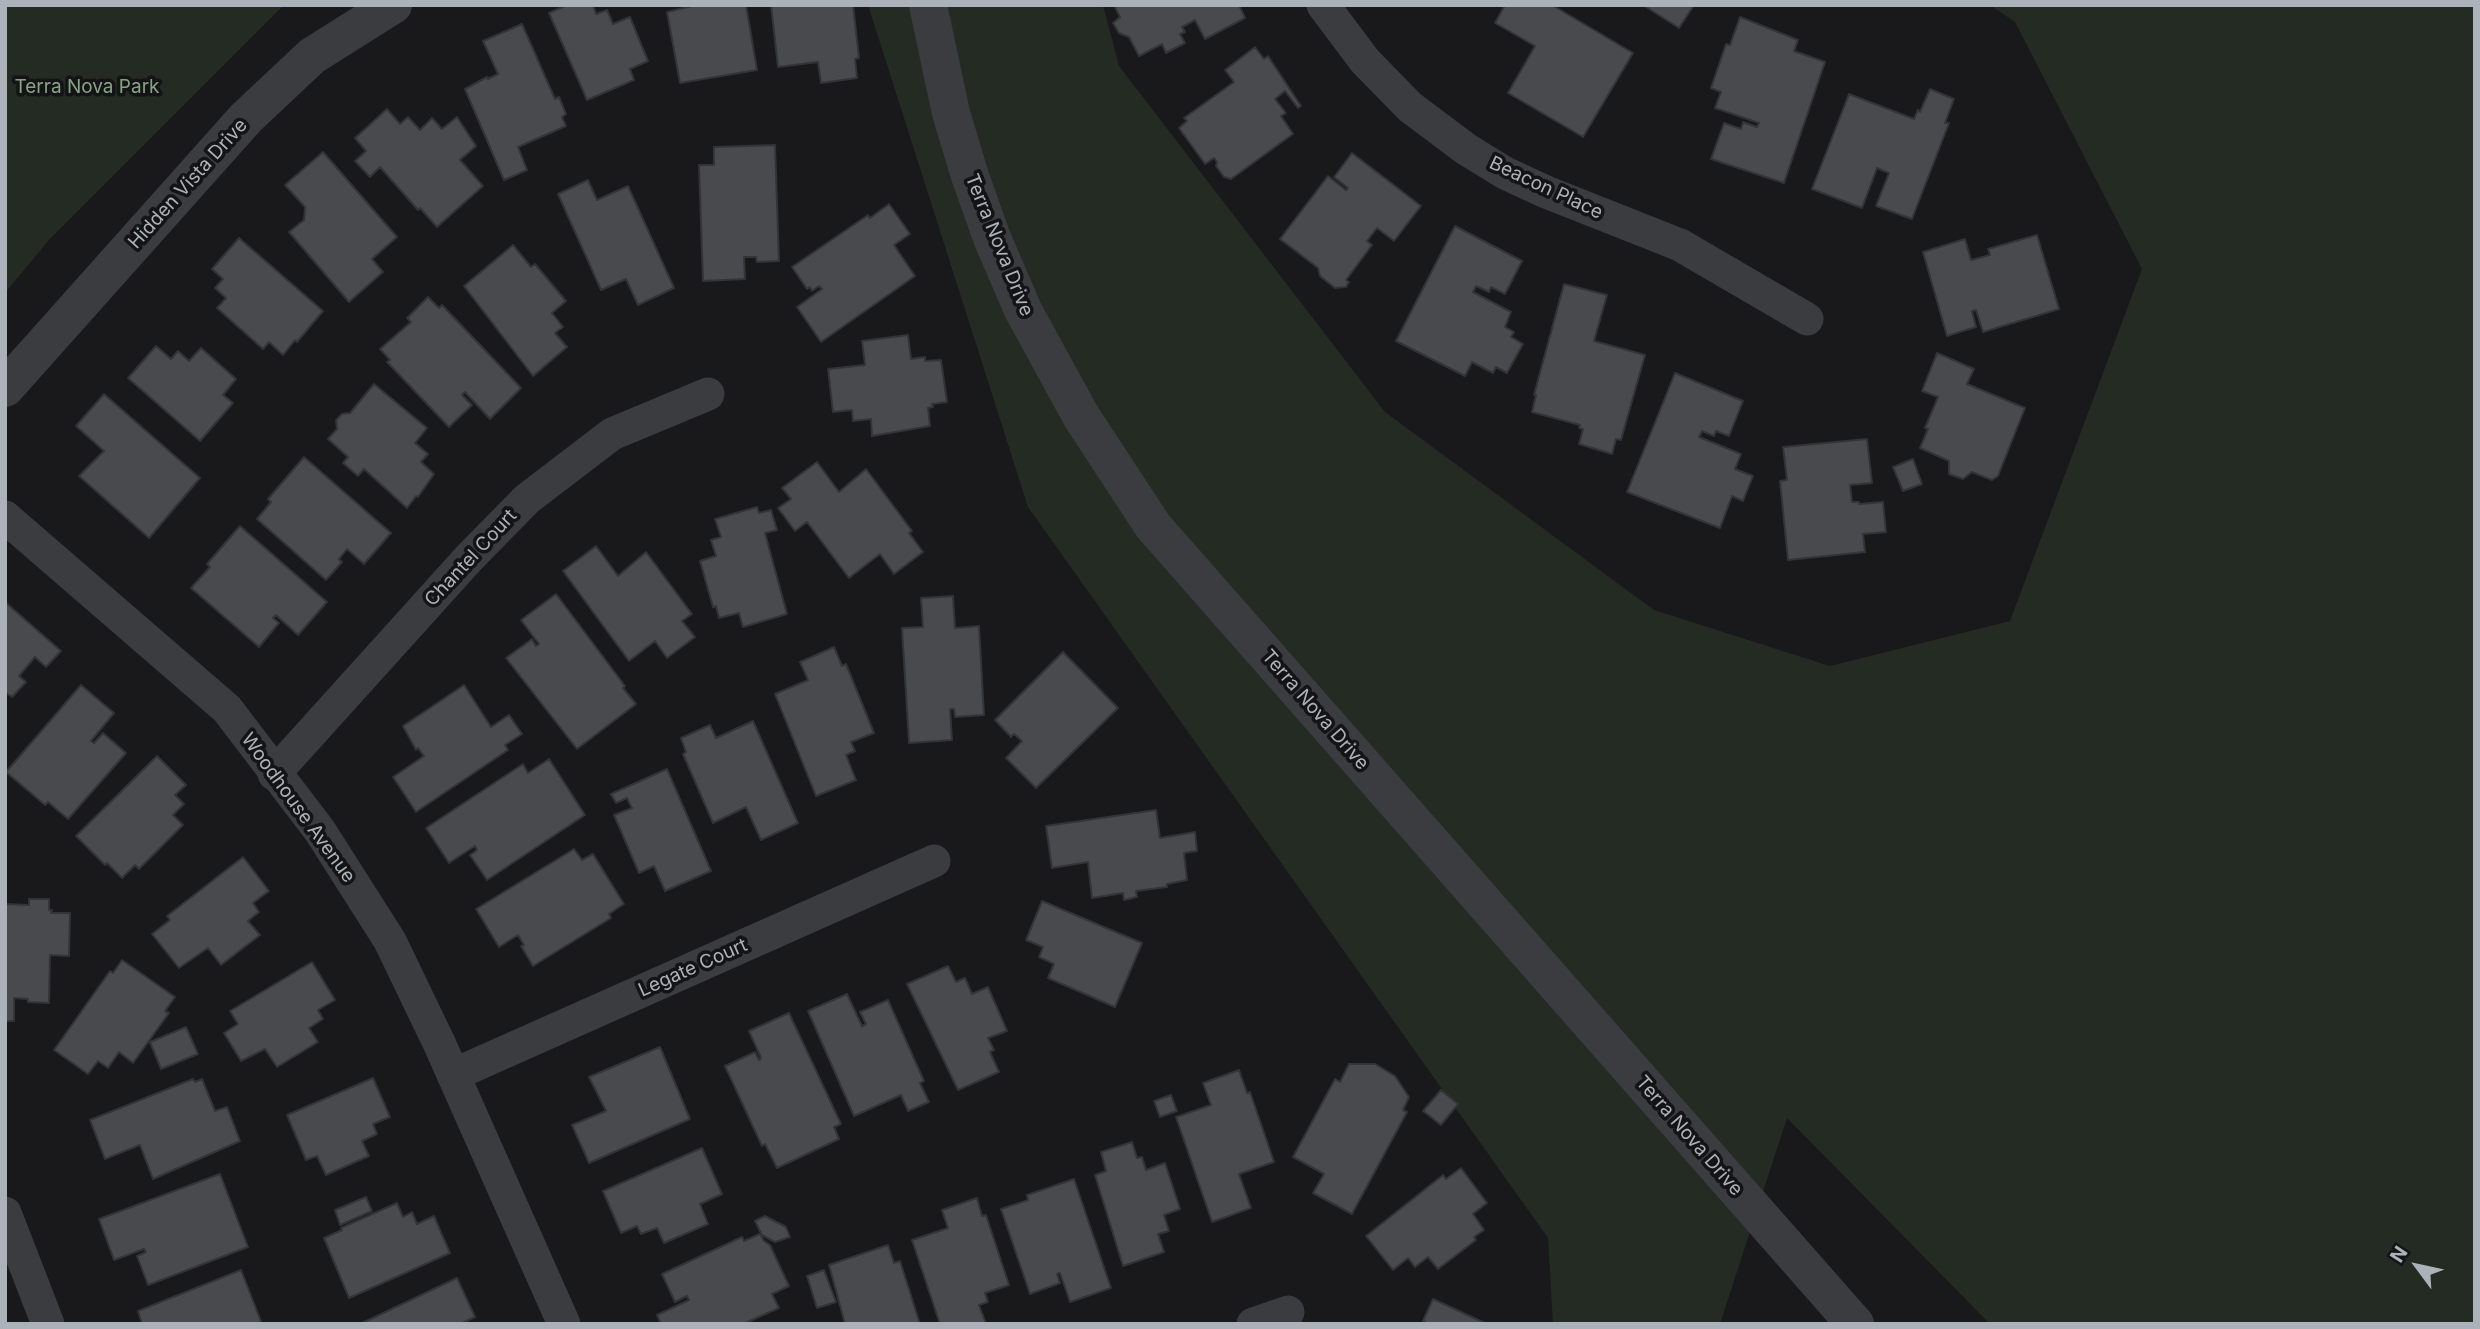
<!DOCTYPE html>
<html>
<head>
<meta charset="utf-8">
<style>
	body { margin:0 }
	#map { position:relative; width:2480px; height:1329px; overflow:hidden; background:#19191b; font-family:Inter,sans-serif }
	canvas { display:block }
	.frame { position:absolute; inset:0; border:7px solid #acb2ba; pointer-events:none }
	.north { position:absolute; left:2382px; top:1231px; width:70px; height:70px; -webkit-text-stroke:5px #141416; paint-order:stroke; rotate:303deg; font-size:19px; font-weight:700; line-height:28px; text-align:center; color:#acb2ba }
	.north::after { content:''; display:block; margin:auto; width:24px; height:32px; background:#acb2ba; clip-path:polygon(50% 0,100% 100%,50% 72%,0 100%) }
</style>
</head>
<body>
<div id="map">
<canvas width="2480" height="1329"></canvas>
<div class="frame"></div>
<div class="north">N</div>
</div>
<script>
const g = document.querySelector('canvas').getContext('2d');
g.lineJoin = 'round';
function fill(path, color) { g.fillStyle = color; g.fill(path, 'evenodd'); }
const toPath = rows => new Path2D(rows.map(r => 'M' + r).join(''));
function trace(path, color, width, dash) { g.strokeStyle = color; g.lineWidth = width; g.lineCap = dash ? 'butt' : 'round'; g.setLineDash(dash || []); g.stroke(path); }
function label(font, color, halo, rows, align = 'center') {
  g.font = font + ' Inter,sans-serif'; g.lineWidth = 7; g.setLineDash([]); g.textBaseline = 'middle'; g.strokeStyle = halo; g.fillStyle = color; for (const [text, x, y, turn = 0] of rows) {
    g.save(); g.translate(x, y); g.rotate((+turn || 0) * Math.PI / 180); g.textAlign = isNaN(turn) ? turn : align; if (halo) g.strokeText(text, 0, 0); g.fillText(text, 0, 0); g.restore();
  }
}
fill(toPath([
	[5,5,284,5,49,240,5,293],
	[868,5,1103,5,1119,66,1385,412,1654,610,1830,666,2010,621,2142,269,2015,22,1990,5,2475,5,2475,1324,1990,1324,1787,1118,1720,1324,1553,1324,1548,1238,1028,507]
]), '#232b23');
const building = toPath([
	[567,5,593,5,596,14,607,10,613,24,630,17,648,61,630,69,634,80,587,100,549,13,567,5],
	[696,5,746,5,757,70,680,83,667,12,696,5],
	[771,5,853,5,859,58,855,59,857,78,821,83,818,62,778,67,771,5],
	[1114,5,1239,5,1245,18,1205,39,1195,20,1182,27,1185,32,1180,34,1185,43,1166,53,1162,44,1139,56,1129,37,1119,33,1113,23,1120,17,1114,5],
	[1505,5,1552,5,1633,53,1583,137,1508,93,1535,46,1495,23,1505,5],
	[1643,5,1694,5,1679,28,1643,5],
	[1740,17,1798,40,1794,51,1825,62,1784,183,1711,159,1724,123,1741,129,1743,122,1757,127,1759,123,1715,108,1721,92,1711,88,1726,44,1730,45,1740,17],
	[522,24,555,99,559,97,566,114,562,117,566,126,518,147,527,170,504,180,465,89,487,77,488,79,498,74,483,41,522,24],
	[1255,47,1264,59,1268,56,1301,106,1298,108,1285,91,1275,99,1286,113,1281,116,1293,134,1231,179,1224,177,1216,166,1217,162,1214,158,1205,164,1179,128,1187,121,1184,118,1234,82,1225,70,1255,47],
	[1930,89,1954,99,1945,123,1949,123,1912,219,1876,206,1889,173,1877,168,1862,208,1812,189,1849,94,1914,119,1918,110,1920,112,1930,89],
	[387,109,400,124,408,117,420,130,432,118,442,129,457,117,476,146,460,160,483,186,437,227,420,208,418,210,380,167,370,177,355,161,366,151,355,138,387,109],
	[775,145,779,261,757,262,756,257,744,257,745,279,703,281,699,165,714,165,714,147,775,145],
	[323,152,397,237,372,259,383,272,349,302,289,232,304,220,305,207,285,185,323,152],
	[1352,153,1421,206,1394,241,1377,228,1367,241,1372,245,1346,280,1349,282,1346,287,1335,288,1320,276,1318,268,1280,239,1328,176,1346,190,1348,188,1334,177,1352,153],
	[588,180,597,200,628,186,674,288,638,305,626,279,601,290,558,194,588,180],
	[889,204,910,234,894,245,915,276,821,342,797,307,822,289,819,286,812,291,810,287,807,289,792,267,868,215,870,218,889,204],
	[1455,226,1522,261,1505,294,1491,287,1489,292,1476,286,1473,292,1511,312,1505,327,1514,332,1511,337,1523,344,1507,373,1496,367,1493,373,1472,362,1465,376,1396,341,1455,226],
	[2037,235,2059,309,1983,332,1976,310,1972,311,1976,327,1947,336,1923,252,1965,239,1971,260,1990,255,1988,249,2037,235],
	[239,238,323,311,297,342,295,340,283,355,269,342,263,349,217,308,226,298,215,288,223,279,212,269,239,238],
	[513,245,531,267,535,264,566,301,552,313,563,327,555,333,567,347,533,376,464,286,513,245],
	[1564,284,1607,295,1594,341,1645,355,1621,440,1616,439,1612,454,1579,444,1583,429,1579,428,1580,425,1532,412,1536,395,1534,395,1564,284],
	[428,297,439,308,442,305,521,388,490,419,465,392,462,395,472,405,449,427,387,362,390,360,380,349,411,322,407,318,428,297],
	[908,335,911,359,925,357,925,361,941,360,947,402,932,404,933,407,928,408,930,426,872,436,871,419,853,421,852,410,833,412,828,369,865,365,862,341,908,335],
	[156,346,171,359,178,351,189,361,201,348,236,379,223,395,233,403,200,441,128,378,156,346],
	[1937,353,1974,369,1967,384,2025,408,1998,476,1992,480,1972,472,1963,479,1949,474,1949,461,1920,448,1928,429,1925,428,1938,397,1922,391,1937,353],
	[1675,373,1743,401,1729,436,1716,431,1714,436,1702,431,1699,437,1741,454,1735,469,1753,476,1743,501,1732,496,1720,528,1627,492,1675,373],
	[374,384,427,428,415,443,428,454,421,462,434,474,418,497,416,496,407,508,364,469,358,476,343,463,348,457,328,439,337,429,336,420,342,414,350,413,374,384],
	[104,394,200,478,149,538,79,476,104,451,76,426,104,394],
	[1867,439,1872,483,1850,485,1852,502,1859,502,1859,504,1883,502,1886,532,1863,534,1865,552,1788,560,1780,481,1787,480,1783,447,1867,439],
	[304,457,391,533,364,564,347,549,339,559,342,562,326,580,257,519,271,502,268,499,304,457],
	[1913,459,1922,484,1903,491,1893,467,1913,459],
	[817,462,839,492,866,469,912,531,909,533,923,552,894,574,880,554,849,578,807,522,795,531,778,508,791,499,782,488,817,462],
	[757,507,759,513,771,510,777,530,765,533,787,614,743,627,739,613,719,618,716,606,713,607,700,561,716,556,711,540,721,537,715,519,757,507],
	[240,526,327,602,298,635,276,615,273,618,279,623,259,647,191,588,210,567,207,564,240,526],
	[596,546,618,576,646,552,692,614,682,621,695,637,667,658,655,641,629,661,563,571,596,546],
	[556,594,625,686,623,688,636,704,577,749,506,658,532,639,536,646,539,644,521,620,556,594],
	[953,596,955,628,979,626,984,715,955,717,954,709,950,709,952,740,909,743,902,628,923,627,921,598,953,596],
	[5,602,61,651,46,667,35,657,19,676,26,682,12,697,5,692,5,602],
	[834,647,842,666,846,664,874,733,851,742,855,751,846,755,856,780,816,796,775,694,808,680,800,662,834,647],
	[1063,652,1118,708,1036,788,1006,758,1022,741,1014,734,1011,737,995,720,1063,652],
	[81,685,114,713,91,741,94,743,103,733,126,753,68,819,48,802,45,805,6,772,81,685],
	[464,685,491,727,509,715,522,734,505,745,508,750,416,812,393,777,424,756,418,748,416,750,403,726,464,685],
	[753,721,798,823,761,840,746,807,713,823,683,754,686,752,681,738,710,725,716,738,753,721],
	[157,756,186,785,175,795,184,804,173,815,183,825,139,869,135,865,122,878,107,863,105,865,76,836,157,756],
	[549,759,585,815,487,880,470,855,477,850,475,846,449,863,426,828,523,764,528,773,549,759],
	[667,769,711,871,665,891,654,866,639,873,614,815,632,808,627,798,616,803,611,794,667,769],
	[1156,810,1160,838,1195,832,1197,851,1184,853,1187,880,1167,884,1167,887,1136,891,1137,897,1124,900,1123,893,1092,898,1088,862,1052,868,1046,826,1156,810],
	[574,849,582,860,593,854,624,904,609,914,611,918,533,966,521,946,524,945,518,935,499,947,476,909,574,849],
	[243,857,269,891,253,903,259,912,248,921,260,935,221,965,208,948,179,968,152,934,170,920,167,916,243,857],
	[29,899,49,899,49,910,52,910,51,913,70,913,69,956,50,955,49,1003,28,1002,28,999,14,998,14,1021,5,1021,5,904,29,905,29,899],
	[1042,901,1142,943,1115,1007,1048,978,1054,964,1039,957,1043,947,1026,940,1042,901],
	[122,960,175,997,165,1011,169,1013,133,1063,119,1052,108,1068,98,1061,88,1074,54,1050,110,971,113,973,122,960],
	[312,962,335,1000,318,1010,323,1019,309,1028,318,1042,277,1067,265,1049,241,1061,224,1033,238,1024,230,1011,312,962],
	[948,966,956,982,965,978,972,994,988,987,1007,1031,988,1038,994,1050,990,1052,999,1072,958,1090,907,984,948,966],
	[847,994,862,1026,866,1024,860,1012,888,1000,924,1081,920,1083,929,1102,908,1111,901,1095,854,1116,808,1011,847,994],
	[789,1013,841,1124,834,1127,839,1139,777,1168,765,1144,762,1146,725,1066,755,1052,759,1060,761,1058,749,1031,789,1013],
	[186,1027,198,1054,161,1069,150,1042,186,1027],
	[660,1047,690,1119,589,1163,572,1125,606,1111,589,1077,660,1047],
	[1349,1064,1375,1064,1395,1076,1409,1097,1403,1110,1407,1112,1352,1214,1313,1193,1324,1174,1293,1157,1335,1079,1340,1082,1349,1064],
	[1239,1070,1247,1093,1250,1092,1274,1162,1239,1174,1251,1208,1212,1222,1176,1117,1211,1105,1203,1083,1239,1070],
	[373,1078,390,1117,373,1124,377,1134,362,1141,369,1156,326,1175,317,1156,306,1160,287,1115,373,1078],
	[193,1079,195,1082,202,1079,215,1111,227,1107,240,1141,153,1179,140,1145,105,1159,90,1120,193,1079],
	[1441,1090,1458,1104,1441,1125,1423,1111,1441,1090],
	[1171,1095,1177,1111,1160,1117,1154,1101,1171,1095],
	[1132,1142,1137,1158,1142,1157,1146,1170,1165,1163,1180,1209,1164,1215,1169,1231,1158,1234,1164,1252,1123,1266,1095,1175,1106,1171,1101,1152,1132,1142],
	[702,1148,722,1194,700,1204,708,1224,664,1243,657,1228,641,1234,637,1226,621,1233,603,1191,702,1148],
	[1461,1168,1487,1203,1473,1214,1484,1230,1474,1237,1476,1240,1438,1269,1428,1257,1415,1267,1408,1258,1393,1270,1366,1236,1443,1175,1446,1179,1461,1168],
	[220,1174,248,1247,148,1285,137,1256,146,1252,144,1249,114,1260,99,1219,220,1174],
	[1074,1179,1111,1288,1070,1302,1060,1273,1057,1274,1060,1283,1030,1294,1001,1209,1028,1200,1027,1195,1074,1179],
	[366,1197,372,1211,340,1225,335,1210,366,1197],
	[977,1198,982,1216,986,1215,1009,1285,985,1293,988,1302,979,1305,986,1324,940,1324,912,1240,948,1228,942,1210,977,1198],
	[397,1203,403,1217,412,1212,417,1224,434,1216,450,1253,349,1298,324,1238,342,1230,341,1228,397,1203],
	[765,1216,786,1227,790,1237,775,1242,762,1235,755,1221,765,1216],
	[760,1234,764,1241,770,1245,789,1286,772,1294,779,1308,743,1324,661,1324,657,1315,689,1300,687,1296,675,1302,662,1274,742,1237,744,1241,760,1234],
	[888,1245,894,1263,900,1261,920,1324,845,1324,829,1265,888,1245],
	[241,1270,262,1324,142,1324,138,1311,241,1270],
	[824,1270,836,1302,817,1308,807,1276,824,1270],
	[457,1278,475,1317,460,1324,360,1324,457,1278],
	[1433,1299,1487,1324,1425,1324,1425,1322,1423,1321,1433,1299]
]);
fill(building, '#484a4e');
trace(building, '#333437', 2);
trace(toPath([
	[1323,5,1365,61,1410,107,1466,149,1505,173,1546,192,1680,245,1807,319],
	[5,517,227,709,320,831,390,941,440,1045,564,1324],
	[274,774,469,558,527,499,612,434,708,394],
	[453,1075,934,861],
	[5,1213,48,1324],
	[1253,1324,1288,1312]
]), '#3a3c40', 33);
trace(toPath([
	[928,5,951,113,970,176,992,238,1023,310,1081,416,1153,526,1855,1324],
	[5,388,246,118,312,56,393,5]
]), '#3a3c40', 38);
label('19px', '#87a385', '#141416', [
	["Terra Nova Park",87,87]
]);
label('19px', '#acb2ba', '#141416', [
	["Hidden Vista Drive",188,184,-48],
	["Beacon Place",1546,188,25],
	["Terra Nova Drive",999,245,68],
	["Chantel Court",471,558,-47],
	["Terra Nova Drive",1315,710,49],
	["Woodhouse Avenue",298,808,54],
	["Legate Court",693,968,-24],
	["Terra Nova Drive",1689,1136,49]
]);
</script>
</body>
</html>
